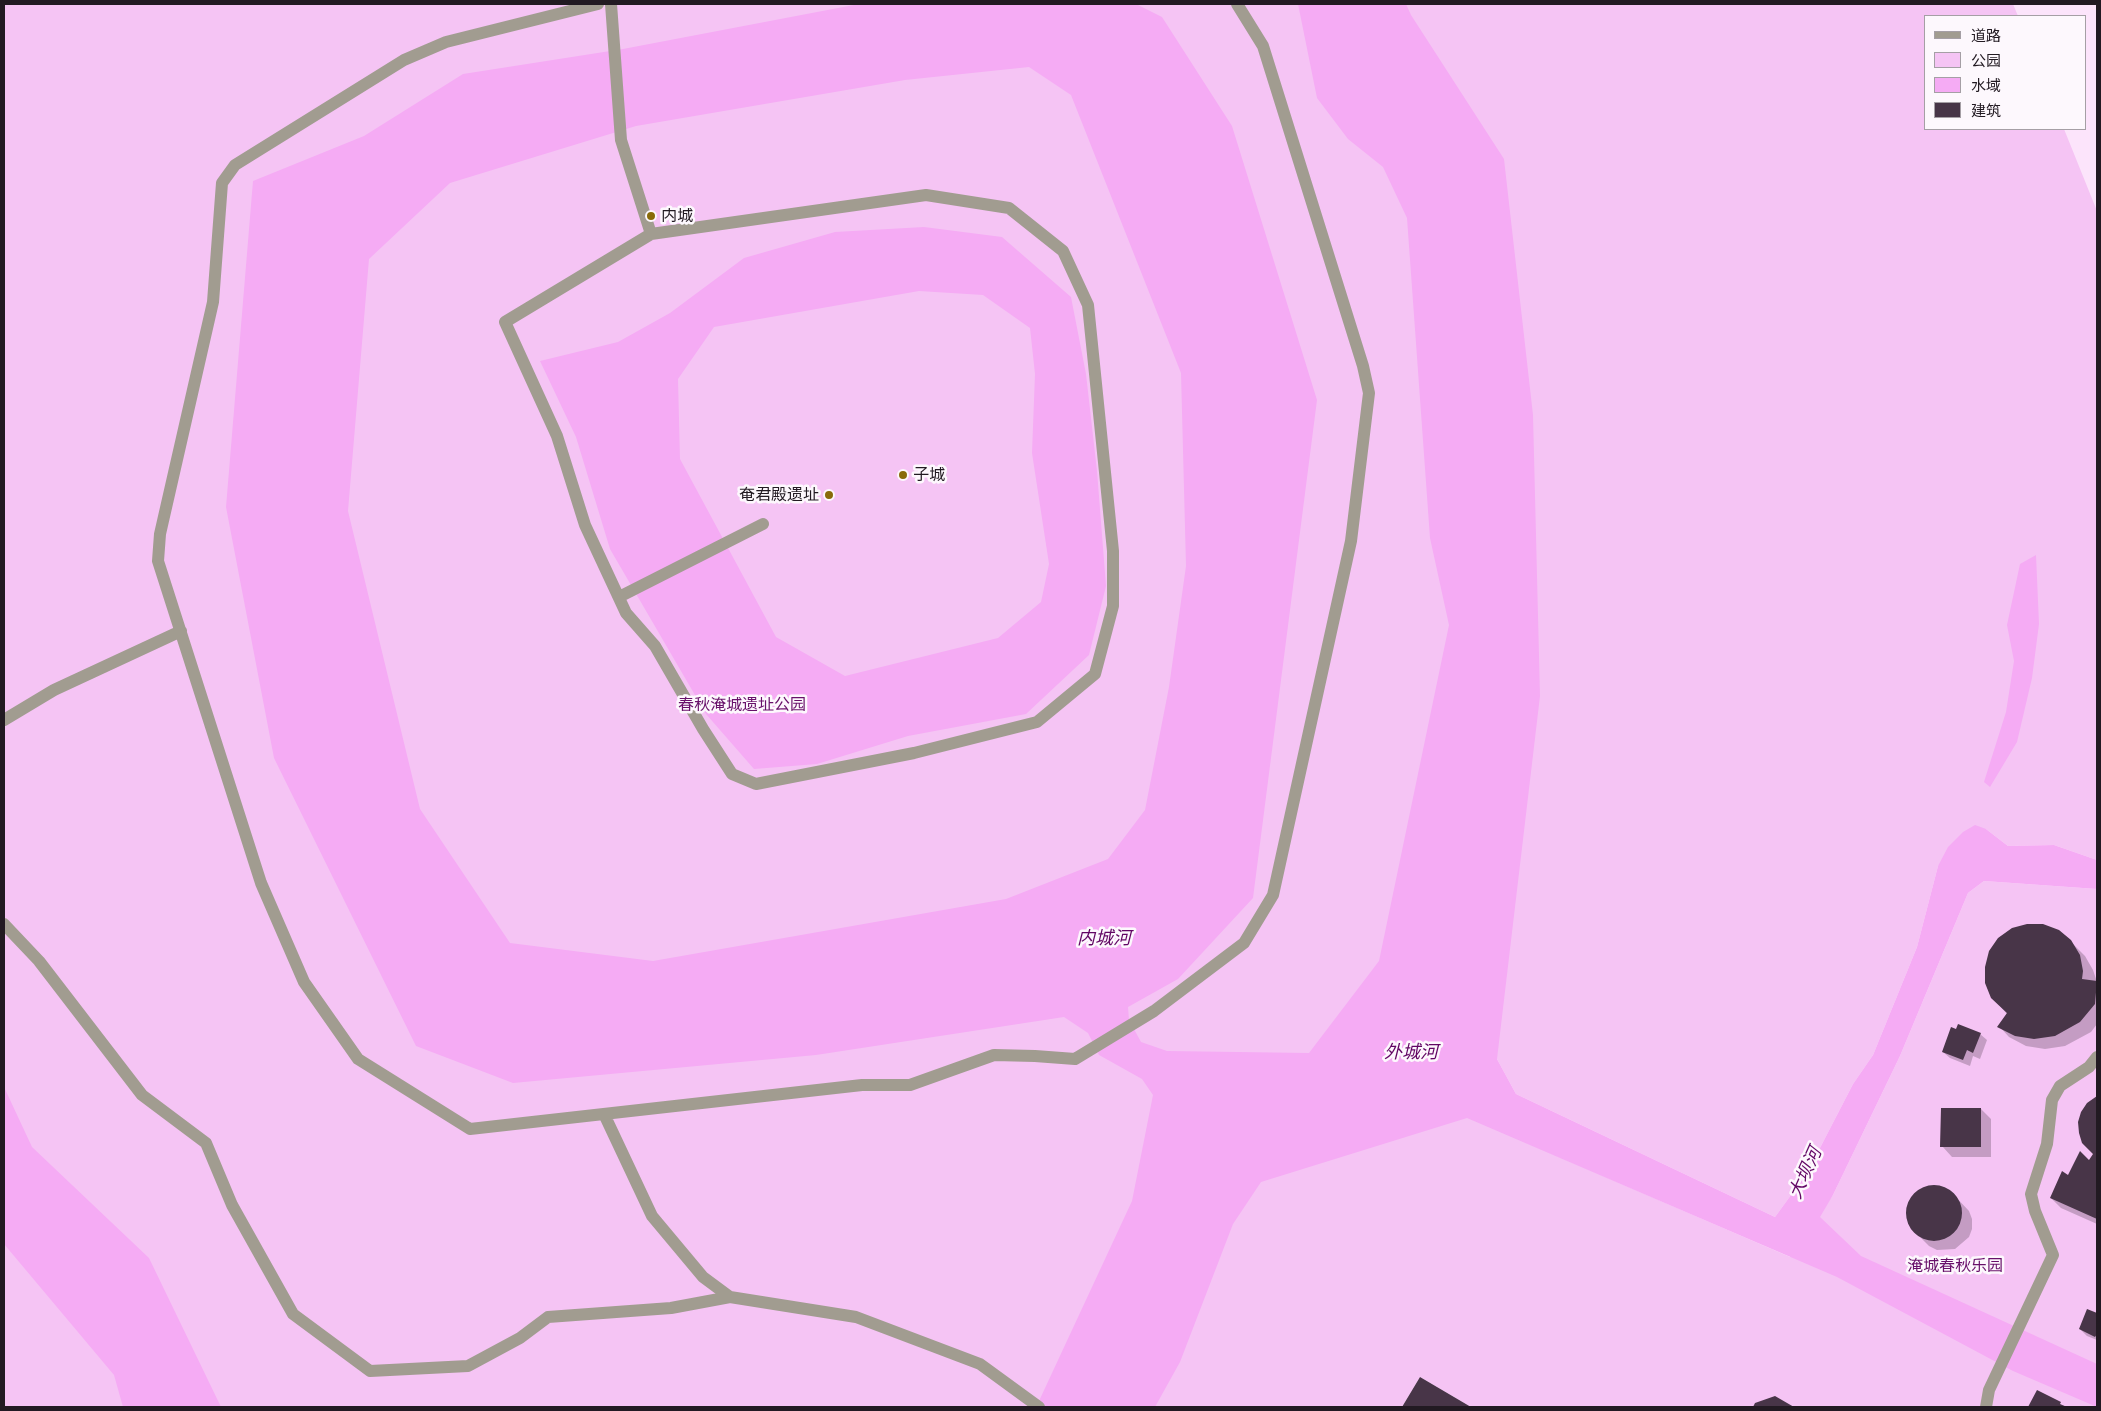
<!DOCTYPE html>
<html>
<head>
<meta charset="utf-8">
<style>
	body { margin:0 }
	#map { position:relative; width:2101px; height:1411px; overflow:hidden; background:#fce4fb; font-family:"Exo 2","Noto Sans SC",sans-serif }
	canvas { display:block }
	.frame { position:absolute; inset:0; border:5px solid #221a22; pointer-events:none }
	.legend { position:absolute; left:1924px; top:15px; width:162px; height:115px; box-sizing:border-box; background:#fdf8fd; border:1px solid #a59fa5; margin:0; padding:6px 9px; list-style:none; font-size:15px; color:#221a22 }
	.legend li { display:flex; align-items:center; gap:10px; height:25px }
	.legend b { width:25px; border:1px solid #a59fa5 }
</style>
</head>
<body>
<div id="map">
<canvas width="2101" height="1411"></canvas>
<div class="frame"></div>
<ul class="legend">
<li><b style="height:6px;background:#a19c90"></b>道路</li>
<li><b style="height:14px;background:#f5c4f4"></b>公园</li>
<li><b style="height:14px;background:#f5abf4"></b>水域</li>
<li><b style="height:14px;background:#483548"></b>建筑</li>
</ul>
</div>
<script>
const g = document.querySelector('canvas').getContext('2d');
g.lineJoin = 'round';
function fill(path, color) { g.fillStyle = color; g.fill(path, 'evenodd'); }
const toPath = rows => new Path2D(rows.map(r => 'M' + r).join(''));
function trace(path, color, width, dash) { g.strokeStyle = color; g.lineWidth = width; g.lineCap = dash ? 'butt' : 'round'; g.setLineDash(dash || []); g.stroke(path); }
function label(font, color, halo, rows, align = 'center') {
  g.font = font + ' "Exo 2","Noto Sans SC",sans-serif'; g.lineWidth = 5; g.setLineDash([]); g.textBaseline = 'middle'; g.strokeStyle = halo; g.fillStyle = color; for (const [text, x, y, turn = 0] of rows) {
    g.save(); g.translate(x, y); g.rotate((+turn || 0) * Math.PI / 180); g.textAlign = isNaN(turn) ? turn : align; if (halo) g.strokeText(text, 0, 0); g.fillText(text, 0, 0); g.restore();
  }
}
fill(toPath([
	[4,4,2013,4,2018,16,1925,16,1925,129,2064,129,2097,211,2097,860,2054,845,2008,846,1986,829,1938,866,1917,947,1873,1055,1853,1084,1807,1173,1775,1217,1516,1094,1497,1059,1467,1117,1790,1257,1833,1195,1900,1056,1968,893,1984,881,2097,889,2097,1407,1471,1407,1420,1377,1402,1407,4,1407]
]), '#f5c4f4');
fill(toPath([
	[859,4,1136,4,1162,17,1232,126,1317,400,1253,898,1178,979,1128,1007,1129,1020,1141,1042,1167,1051,1309,1053,1379,961,1449,625,1430,538,1407,218,1383,167,1348,139,1317,98,1298,4,1406,4,1411,15,1504,159,1533,415,1540,696,1497,1059,1516,1094,1775,1217,1807,1173,1853,1084,1873,1055,1917,947,1938,866,1948,847,1963,832,1975,825,1986,829,2008,846,2054,845,2097,860,2097,889,1984,881,1968,893,1900,1056,1833,1195,1820,1217,1861,1256,2097,1364,2097,1407,2013,1371,1837,1277,1467,1118,1261,1182,1233,1224,1180,1362,1155,1407,1034,1407,1039,1401,1132,1201,1153,1095,1142,1079,1099,1055,1088,1033,1064,1017,816,1055,513,1083,416,1046,274,758,226,507,253,181,364,136,463,74,623,49],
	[1029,67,1071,95,1181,373,1186,566,1169,687,1145,810,1108,859,1006,899,653,961,510,943,420,809,348,511,369,259,450,183,636,126,905,80],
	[924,227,1002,237,1071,297,1086,374,1097,471,1106,586,1089,655,1026,714,908,736,817,764,754,769,706,714,610,549,576,437,540,361,618,342,670,313,744,258,835,232],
	[919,291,983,295,1030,328,1035,374,1032,453,1049,564,1041,602,998,638,845,676,776,637,680,459,678,379,714,327],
	[2036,555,2039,624,2032,678,2017,742,1990,787,1984,782,2006,712,2014,661,2007,625,2020,564],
	[4,1087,32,1147,149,1258,221,1407,123,1407,114,1375,4,1244]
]), '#f5abf4');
fill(toPath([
	[2070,941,2085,956,2093,970,2097,982,2097,1024,2091,1032,2065,1046,2045,1049,2026,1046,2009,1037,1999,1026,2007,1014,1993,998],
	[1980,1034,1987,1040,1980,1059,1973,1056,1970,1066,1950,1058,1943,1052],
	[2096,1098,2097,1098,2097,1224,2061,1208,2051,1198,2069,1176,2090,1162,2094,1153],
	[1981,1109,1991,1119,1991,1157,1952,1157,1942,1146],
	[1936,1186,1952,1193,1969,1211,1972,1219,1972,1229,1969,1237,1955,1249,1937,1250,1929,1246,1912,1229,1908,1220,1907,1212,1914,1195,1920,1190],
	[2088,1311,2097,1315,2097,1340,2087,1336,2080,1329],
	[1420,1379,1468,1407,1404,1407]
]), '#0003');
fill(toPath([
	[2027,924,2043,924,2059,930,2071,940,2080,955,2083,971,2082,979,2097,981,2095,1004,2080,1022,2055,1036,2034,1039,2015,1036,1997,1027,2007,1013,1991,998,1985,983,1985,967,1989,951,1998,938,2012,928],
	[1958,1024,1981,1033,1973,1053,1967,1050,1963,1060,1942,1052,1951,1027,1956,1029],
	[2097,1096,2097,1219,2050,1198,2062,1171,2068,1175,2080,1151,2089,1160,2093,1154,2082,1143,2079,1133,2078,1122,2081,1112,2087,1103],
	[1941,1108,1981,1108,1981,1147,1940,1147],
	'1906 1213a28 28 0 1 1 56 0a28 28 0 1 1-56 0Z',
	[2087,1309,2097,1313,2097,1334,2095,1337,2079,1329],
	[1420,1377,1471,1407,1402,1407],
	[2037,1390,2061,1402,2060,1404,2067,1407,2028,1407],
	[1775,1396,1794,1407,1753,1407,1755,1403]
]), '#483548');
trace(toPath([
	[598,4,446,42,404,60,235,165,222,183,213,302,160,534,158,561,261,883,304,982,358,1059,470,1129,862,1085,910,1085,994,1055,1035,1056,1075,1059,1154,1011,1244,943,1273,895,1351,541,1369,393,1363,366,1263,46,1237,4],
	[611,4,621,140,651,234],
	[926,195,1009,208,1063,251,1088,305,1113,551,1113,606,1095,674,1037,722,914,753,756,784,732,774,703,729,655,646,626,613,585,525,557,436,505,322,651,234,926,195],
	[619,597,763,524],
	[4,720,54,690,181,631],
	[4,924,39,961,142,1095,206,1143,232,1205,293,1314,370,1371,468,1366,520,1338,548,1317,671,1308,730,1297],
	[604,1114,652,1216,703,1277,730,1297,856,1317,980,1364,1039,1407],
	[1986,1407,1989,1390,2053,1255,2035,1211,2031,1194,2047,1144,2052,1100,2060,1086,2089,1067,2097,1057]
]), '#a19c90', 12);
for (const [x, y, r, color] of [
	[651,216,5,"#896b0a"],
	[903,475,5,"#896b0a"],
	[829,495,5,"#896b0a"]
]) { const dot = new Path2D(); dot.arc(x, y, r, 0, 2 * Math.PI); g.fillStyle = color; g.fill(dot); trace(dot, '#fdf8fd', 2); }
label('16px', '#221a22', '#fdf8fd', [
	["内城",661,216],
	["子城",913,475],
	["奄君殿遗址",819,495,"right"]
], 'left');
label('16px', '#68106a', '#fdf8fd', [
	["春秋淹城遗址公园",742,705],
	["淹城春秋乐园",1955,1266]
]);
label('italic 18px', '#620664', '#fdf8fd', [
	["内城河",1104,938],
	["外城河",1411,1052],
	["大坝河",1805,1173,-66]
]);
</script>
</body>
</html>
